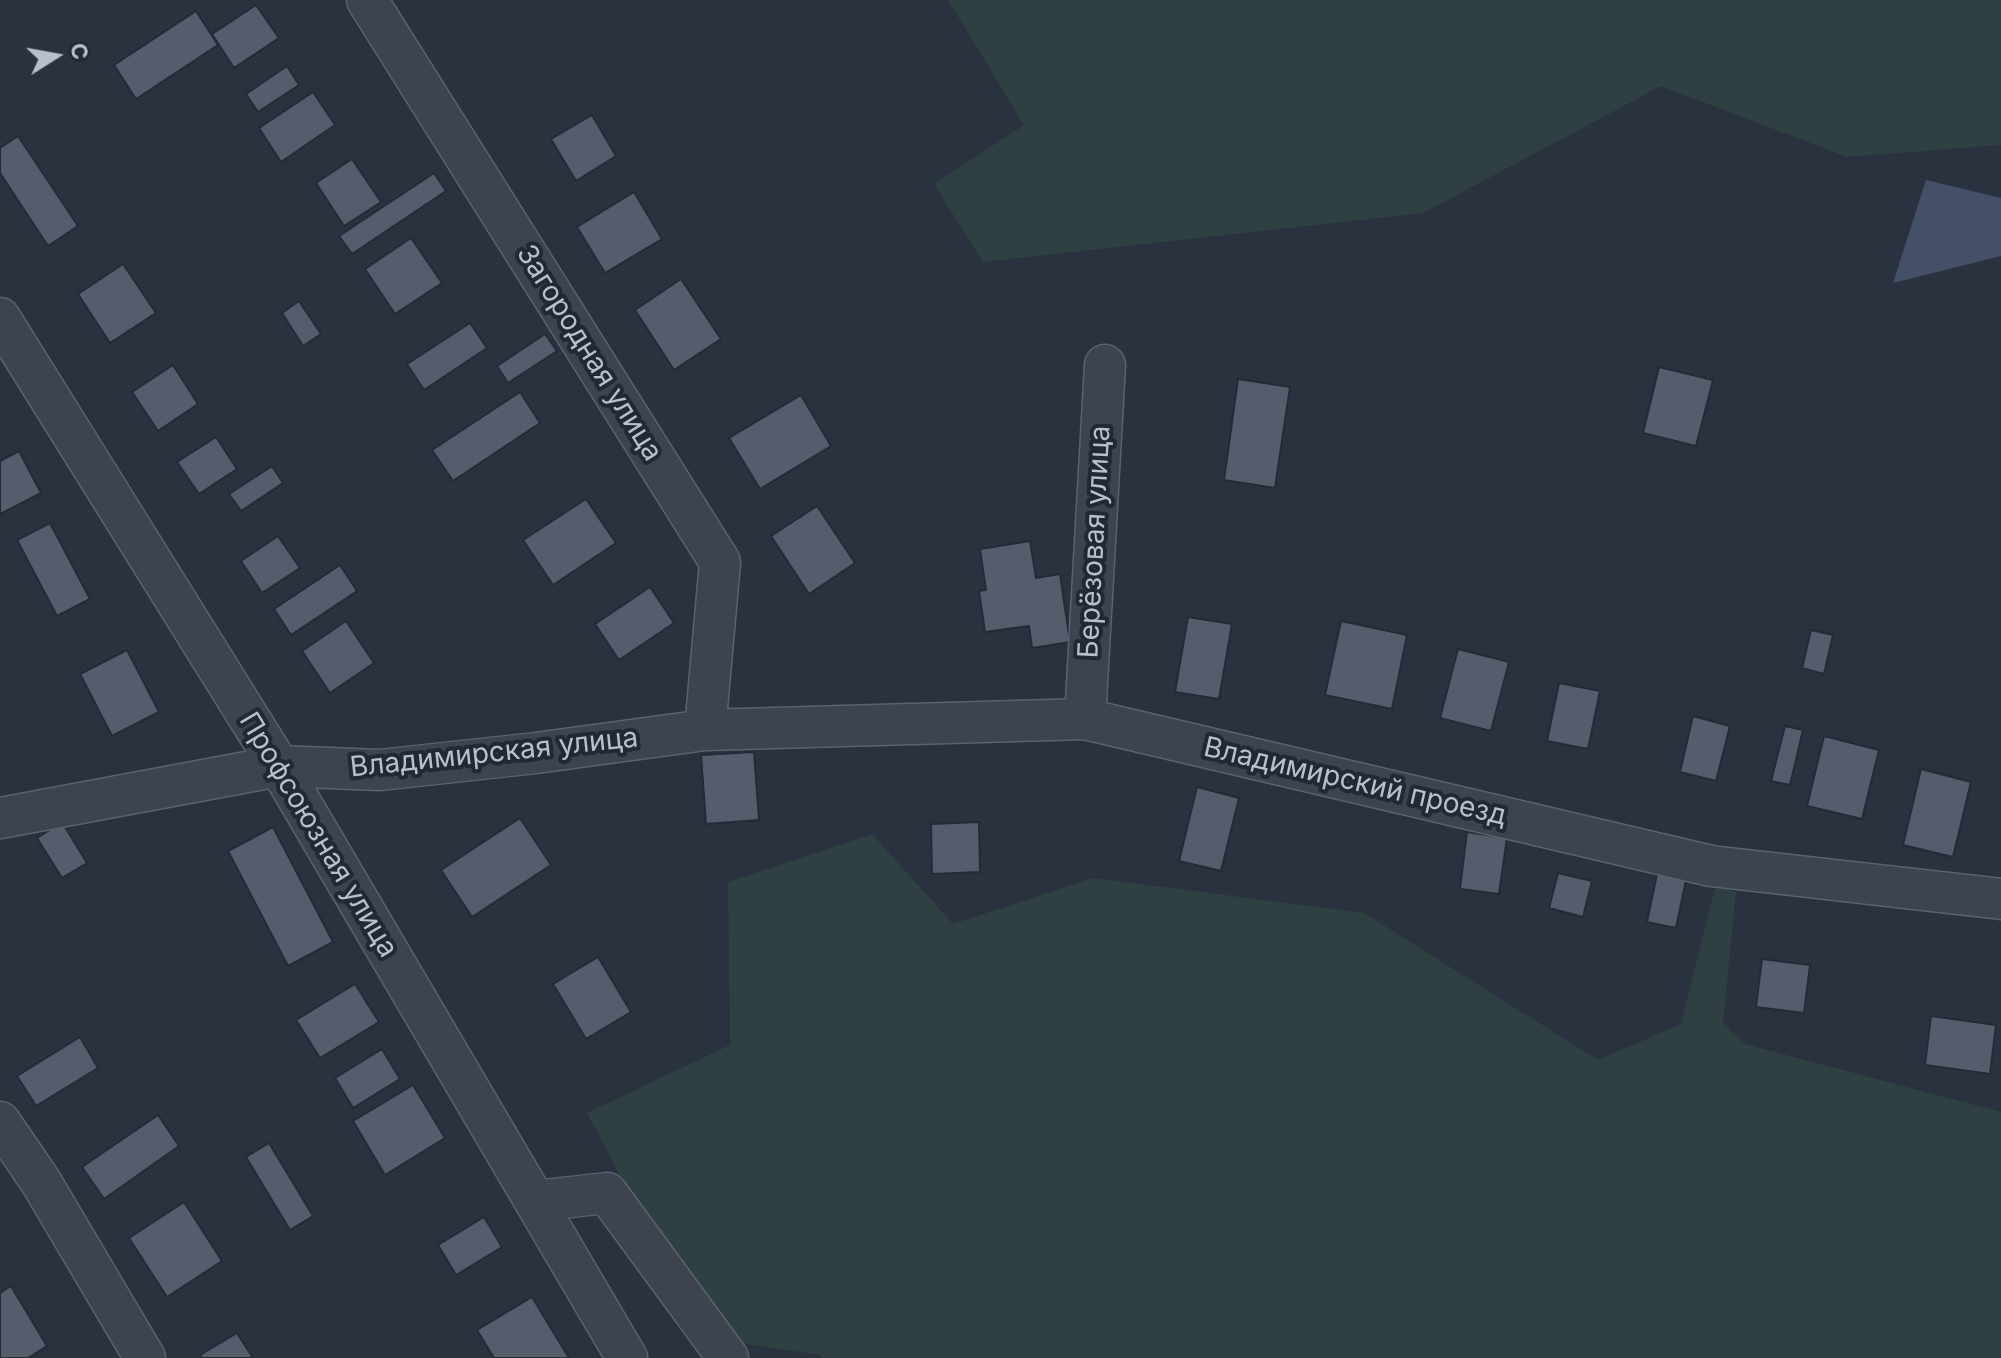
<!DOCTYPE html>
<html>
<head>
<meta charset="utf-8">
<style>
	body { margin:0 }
	#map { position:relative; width:2001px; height:1358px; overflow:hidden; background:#2a323f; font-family:Inter,sans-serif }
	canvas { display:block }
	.north { position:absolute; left:16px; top:16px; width:80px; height:80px; -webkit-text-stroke:6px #222934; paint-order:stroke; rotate:79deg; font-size:22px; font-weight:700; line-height:32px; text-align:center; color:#babfc9 }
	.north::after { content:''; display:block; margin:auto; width:28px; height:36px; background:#babfc9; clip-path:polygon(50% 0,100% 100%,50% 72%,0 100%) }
</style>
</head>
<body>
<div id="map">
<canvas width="2001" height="1358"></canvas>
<div class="north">С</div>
</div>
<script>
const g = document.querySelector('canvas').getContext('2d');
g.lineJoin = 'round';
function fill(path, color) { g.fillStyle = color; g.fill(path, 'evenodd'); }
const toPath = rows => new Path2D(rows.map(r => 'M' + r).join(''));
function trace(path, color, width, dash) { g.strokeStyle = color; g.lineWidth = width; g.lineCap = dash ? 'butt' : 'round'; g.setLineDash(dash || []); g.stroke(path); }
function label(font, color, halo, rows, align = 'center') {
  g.font = font + ' Inter,sans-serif'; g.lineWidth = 8; g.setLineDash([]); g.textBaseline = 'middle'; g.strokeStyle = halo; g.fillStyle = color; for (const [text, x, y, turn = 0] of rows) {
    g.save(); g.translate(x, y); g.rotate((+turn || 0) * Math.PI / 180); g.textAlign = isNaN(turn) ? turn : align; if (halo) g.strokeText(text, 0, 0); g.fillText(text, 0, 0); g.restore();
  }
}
fill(toPath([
	[948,0,2001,0,2001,145,1847,157,1661,86,1423,213,983,262,934,184,1024,125],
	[872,834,953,924,1093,878,1364,913,1598,1060,1681,1024,1716,885,1736,892,1723,1023,1745,1044,2001,1112,2001,1358,822,1358,820,1355,706,1338,587,1113,730,1045,728,882]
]), '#2f4042');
fill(toPath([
	[1926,180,2001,198,2001,256,1893,283]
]), '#445067');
const building = toPath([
	[256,5,279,38,234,68,212,34,256,5],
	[196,11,218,45,136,99,114,65,196,11],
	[287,66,299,85,258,112,246,94,287,66],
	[313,92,335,125,281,162,259,128,313,92],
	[592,115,616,156,576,181,551,139,592,115],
	[18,136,78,226,48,246,0,173,0,148,18,136],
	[352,159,381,202,344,226,316,183,352,159],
	[434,173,446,191,352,254,339,236,434,173],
	[634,192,662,239,605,273,577,227,634,192],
	[411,238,442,283,395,314,365,269,411,238],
	[123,264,156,313,110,343,78,294,123,264],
	[681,279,721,339,674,370,635,310,681,279],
	[299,301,321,334,303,346,282,313,299,301],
	[470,323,487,348,424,390,407,364,470,323],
	[545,334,557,351,508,383,497,366,545,334],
	[173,365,198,404,158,431,132,392,173,365],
	[1659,367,1713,380,1696,446,1643,433,1659,367],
	[1238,379,1290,387,1275,488,1224,480,1238,379],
	[520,392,540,423,453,481,432,450,520,392],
	[801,395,831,446,760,489,729,438,801,395],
	[216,437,237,469,199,494,177,462,216,437],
	[19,451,41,493,0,514,0,461,19,451],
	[272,466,283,483,241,511,229,494,272,466],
	[586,499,616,543,553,585,523,540,586,499],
	[817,506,855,563,809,594,771,536,817,506],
	[50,523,90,599,57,616,17,540,50,523],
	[278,536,300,568,262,593,241,561,278,536],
	[1030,541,1036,578,1060,574,1070,642,1032,648,1029,626,985,632,979,591,986,590,980,549,1030,541],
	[340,565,357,591,291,635,274,609,340,565],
	[650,587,674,623,619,660,595,624,650,587],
	[1188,617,1232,624,1219,699,1175,692,1188,617],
	[346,621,374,663,330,693,302,651,346,621],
	[1341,621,1407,635,1392,709,1325,695,1341,621],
	[1811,630,1833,635,1824,674,1802,668,1811,630],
	[1458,649,1509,662,1491,731,1440,718,1458,649],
	[127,650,159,712,112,736,80,674,127,650],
	[1559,683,1600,691,1588,749,1547,741,1559,683],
	[1693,716,1730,726,1716,781,1680,772,1693,716],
	[1785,726,1803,730,1790,785,1771,781,1785,726],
	[1824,736,1879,750,1862,819,1807,806,1824,736],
	[754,752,759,820,706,824,701,755,754,752],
	[1921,769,1971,782,1953,857,1903,845,1921,769],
	[1197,787,1239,798,1221,871,1179,861,1197,787],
	[520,818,551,865,472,917,441,870,520,818],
	[62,822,87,863,62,878,37,838,62,822],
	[979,822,980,872,932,874,931,824,979,822],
	[273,827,333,942,288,966,228,851,273,827],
	[1467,832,1507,838,1499,894,1460,889,1467,832],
	[1558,873,1592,881,1583,917,1549,908,1558,873],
	[1657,874,1686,880,1676,928,1647,922,1657,874],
	[598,957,631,1012,586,1039,553,984,598,957],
	[1762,959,1810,965,1804,1013,1756,1007,1762,959],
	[355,984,379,1022,320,1058,296,1020,355,984],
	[1931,1016,1996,1025,1990,1074,1925,1065,1931,1016],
	[80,1037,98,1068,36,1106,17,1076,80,1037],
	[382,1049,400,1079,353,1108,335,1078,382,1049],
	[413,1085,445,1138,385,1175,353,1121,413,1085],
	[158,1115,179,1146,104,1199,82,1167,158,1115],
	[269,1143,313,1216,290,1230,246,1157,269,1143],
	[184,1202,222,1261,167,1297,129,1238,184,1202],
	[484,1217,502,1247,456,1275,438,1245,484,1217],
	[11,1286,47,1346,28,1358,0,1358,0,1293,11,1286],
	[532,1297,569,1358,494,1358,477,1330,532,1297],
	[237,1333,253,1358,202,1358,200,1355,237,1333]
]);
fill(building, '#555d6c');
trace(building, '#242b36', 2);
const minor = toPath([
	[367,0,720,562,705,730],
	[0,318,279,766,627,1358],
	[1085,719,1105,365],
	[0,818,279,766,380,770,536,753,705,730,1085,719,1711,866,2001,899],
	[0,1122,41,1182,145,1358],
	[535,1201,607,1193,728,1358]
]);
trace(minor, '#5b626c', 43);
trace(minor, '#3d444f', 40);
label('28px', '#babfc9', '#222934', [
	["Загородная улица",589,353,58],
	["Берёзовая улица",1095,542,-87],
	["Владимирская улица",494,753,-6],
	["Владимирский проезд",1355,782,13],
	["Профсоюзная улица",318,835,59]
]);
</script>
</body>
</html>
